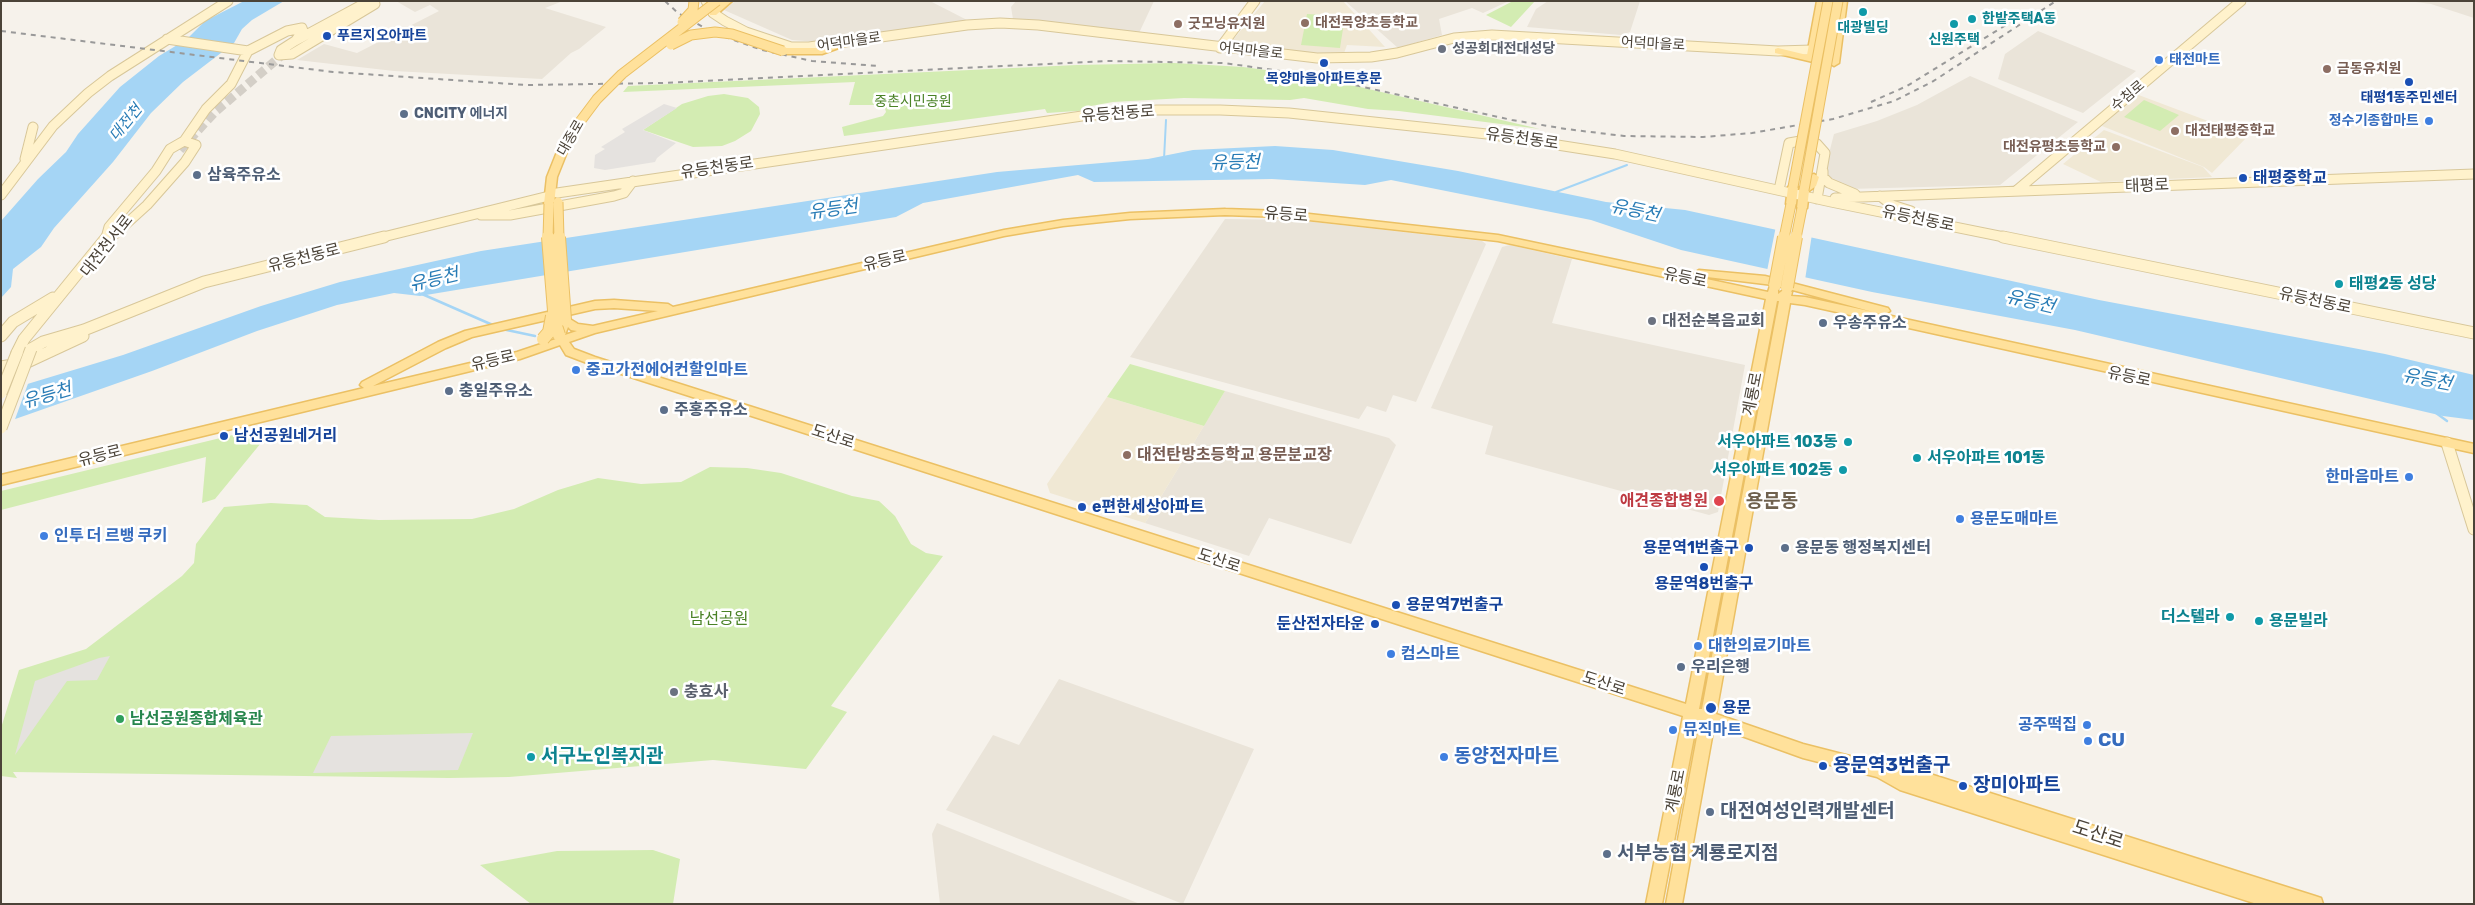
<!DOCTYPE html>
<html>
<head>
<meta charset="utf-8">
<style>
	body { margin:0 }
	#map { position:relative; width:2475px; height:905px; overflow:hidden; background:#f6f2eb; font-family:Rubik,sans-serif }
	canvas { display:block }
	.frame { position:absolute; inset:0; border:2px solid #4b4338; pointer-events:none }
</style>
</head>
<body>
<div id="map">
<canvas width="2475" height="905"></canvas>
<div class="frame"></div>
</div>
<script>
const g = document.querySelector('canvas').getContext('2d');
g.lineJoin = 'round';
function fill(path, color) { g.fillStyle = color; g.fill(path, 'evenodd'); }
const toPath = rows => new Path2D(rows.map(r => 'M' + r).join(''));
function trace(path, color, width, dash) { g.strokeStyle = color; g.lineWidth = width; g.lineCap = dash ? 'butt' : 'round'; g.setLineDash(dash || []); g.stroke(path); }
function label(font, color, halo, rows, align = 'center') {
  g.font = font + ' Rubik,"Noto Sans KR",sans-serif'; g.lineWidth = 5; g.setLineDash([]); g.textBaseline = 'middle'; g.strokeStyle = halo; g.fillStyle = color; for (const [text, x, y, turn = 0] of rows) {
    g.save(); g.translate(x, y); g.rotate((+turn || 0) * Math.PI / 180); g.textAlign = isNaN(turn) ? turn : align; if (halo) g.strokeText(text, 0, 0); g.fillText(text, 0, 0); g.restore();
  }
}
fill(toPath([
	[396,1,563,1,545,8,606,27,579,49,571,53,542,79,394,71,297,60,324,44,357,53,439,11,430,5,415,12],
	[735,1,930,1,967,20,818,42,792,40,724,10],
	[1016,1,1154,1,1139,33,1125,34,1053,22,1013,19,1011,7],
	[1345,1,1509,1,1483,13,1472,8,1439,19,1442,35,1398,48],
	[1548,1,1640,1,1630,32,1621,35,1527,27,1536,9],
	[2408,1,2474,1,2474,18,2431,4],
	[2038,31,2136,71,2083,113,1998,79,2005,54],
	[1970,76,2078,122,2000,185,1848,189,1836,185,1824,173,1834,134,1877,121,1917,105],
	[1225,219,1296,220,1482,241,1486,244,1416,402,1393,395,1386,412,1367,406,1359,419,1130,357],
	[1510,245,1572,259,1552,323,1745,365,1718,512,1709,515,1485,454,1493,426,1431,408,1502,247],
	[1225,391,1389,438,1396,445,1351,544,1269,518,1249,556,1145,523],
	[1059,679,1254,749,1183,904,946,810,993,735,1019,745],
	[937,823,1140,904,940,904,932,834]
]), '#eae4d9');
fill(toPath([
	[1265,1,1343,1,1385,47,1347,45,1343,56,1310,55,1228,46],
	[2136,94,2248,136,2212,173,2204,167,2102,126],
	[2104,130,2203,167,2212,177,2101,182,2063,164],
	[1107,397,1204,426,1145,523,1050,493,1047,484]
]), '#f0e8d4');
fill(toPath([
	[1513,1,1535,1,1511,27,1486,15],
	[1307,14,1345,16,1340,48,1301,45],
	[1174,63,1243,67,1289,73,1360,87,1540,129,1399,111,1368,109,1304,98,1290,100,1184,98,1113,102,1091,106,1091,110,1047,113,1045,109,844,136,842,127,883,116,886,112,884,105,849,105,855,82,623,92,628,86,1077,65],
	[724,94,748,98,759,107,760,114,751,131,735,141,722,146,693,147,643,130,682,104,708,96],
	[2144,100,2179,115,2160,131,2124,117],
	[1130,364,1225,391,1204,426,1107,397],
	[266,427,270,432,215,499,202,503,206,457,1,510,1,491],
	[710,467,747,468,781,473,852,496,879,501,895,516,911,544,926,553,943,556,831,706,847,712,806,769,713,760,509,777,449,778,13,772,17,778,1,776,1,728,19,670,86,649,182,576,194,563,196,544,224,507,271,503,307,505,325,517,379,520,472,519,514,509,558,490,598,478,641,484,681,482],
	[653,850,680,859,673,904,531,904,480,865,557,851]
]), '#d3ecb2');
fill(toPath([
	[664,104,677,108,643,130,676,143,657,158,655,162,605,170,594,168,595,155,605,149,601,147,625,132,622,129],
	[110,656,97,680,67,681,15,755,35,681,99,658],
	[473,733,458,770,313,773,331,736]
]), '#e5e2df');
fill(toPath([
	[244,1,284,1,252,20,242,29,234,43,183,82,151,113,113,162,54,228,41,247,13,269,11,287,1,298,1,221,38,179,66,152,78,134,120,87,159,56,187,39,205,21],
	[1275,146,1333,150,1458,171,1606,202,1685,210,2099,300,2385,354,2474,375,2474,420,2443,416,2075,330,1872,292,1681,250,1591,220,1391,180,1365,185,1272,179,1094,182,1078,175,923,203,896,217,420,296,394,293,337,305,257,331,152,371,1,424,1,392,123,355,261,306,340,282,481,251,997,172,1148,159,1193,150]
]), '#a5d5f5');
fill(toPath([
	[1776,226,1812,234,1805,280,1767,271],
	[29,381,14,422,1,426,1,390]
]), '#f6f2eb');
trace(toPath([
	[1164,159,1166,120],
	[1556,192,1627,165]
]), '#a5d5f5', 2);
trace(toPath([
	[422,294,495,326],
	[502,329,535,336],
	[2436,413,2447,421]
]), '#a5d5f5', 2.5);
trace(toPath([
	[180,150,215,112,288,50]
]), '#d4cfc7', 9, [9, 4.5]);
const secondaryFar1 = toPath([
	[369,1,295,41,281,50,279,55,292,54,375,4],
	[706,1,713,13,725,21,746,32,791,47,809,47,967,25,1000,23,1038,25,1317,58,1371,57,1397,53,1454,38,1492,35,1778,51,1812,50],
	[167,39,248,51,231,84,206,109,184,141],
	[1220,48,1255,1],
	[248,51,287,31,302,28,303,31,296,40],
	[25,159,33,127],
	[1823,171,1823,177,1829,183,1855,194],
	[1779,190,1789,143,1806,140,1817,144,1825,153,1817,199],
	[2016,191,2241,1],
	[557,193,1082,116,1157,110,1220,110,1289,113,1487,134,1615,154,1831,202,2009,238],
	[1,195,53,126,88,93,110,76,228,1],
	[1880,196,1892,205,1911,211],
	[1835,198,2474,174],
	[481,215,510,215,614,196,624,193,633,181],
	[106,238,109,227,156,171,170,149,184,141,196,145,185,162,147,205,114,235],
	[106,238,110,233],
	[379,238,549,196]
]);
const secondary = toPath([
	[2003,237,2474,333],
	[1,336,13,322,53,298],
	[31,349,43,342,84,330,204,282,384,237],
	[17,353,24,339,107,237],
	[1,367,25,363,83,336],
	[2447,443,2474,529]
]);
const primary = toPath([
	[722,1,732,1,716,15,710,15,710,11,722,1],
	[1817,1,1825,1,1813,62,1775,53,1775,49,1778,48,1807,55,1817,1],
	[1839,1,1847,1,1839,63,1834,66,1829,63,1839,1],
	[844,40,847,41,847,45,822,54,783,54,779,51,783,48,821,48,844,40],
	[576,124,581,127,567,152,557,177,554,204,549,207,545,206,544,204,547,177,557,152,571,127,576,124],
	[1814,174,1819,177,1816,186,1809,191,1807,208,1802,211,1798,210,1797,208,1799,190,1807,183,1810,175,1814,174],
	[1793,184,1798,187,1796,204,1791,207,1786,204,1788,187,1793,184],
	[1225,209,1282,211,1498,235,1768,292,1770,286,1773,285,1699,276,1694,273,1699,270,1765,276,1888,308,1890,311,1884,315,1778,286,1778,294,1786,288,1792,292,1791,296,1805,297,2474,444,2474,453,1805,305,1790,303,1716,714,1803,744,1881,764,1911,768,2315,896,2321,898,2323,904,2257,904,1900,790,1877,777,1803,758,1714,726,1682,904,1666,904,1700,721,1697,721,1662,904,1646,904,1683,716,587,363,566,355,560,345,520,359,1,485,1,475,364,388,360,385,362,382,438,342,465,331,595,301,614,300,668,304,673,307,1004,230,1063,220,1130,213,1225,209],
	[1225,215,1282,217,1498,241,1766,299,1686,704,595,357,574,349,569,342,595,333,1004,236,1063,226,1130,219,1225,215],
	[1777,301,1779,301,1702,709,1699,709,1777,301],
	[614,308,658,311,593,326,578,324,565,316,559,320,553,335,556,339,517,352,373,386,446,348,472,337,595,309,614,308],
	[568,327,571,330,577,331,565,335,568,327]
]);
trace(secondaryFar1, '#d8c799', 11);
trace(secondary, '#d8c799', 13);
trace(primary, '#ebc064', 3);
trace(secondaryFar1, '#fff2cc', 9);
trace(secondary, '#fff2cc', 11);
fill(primary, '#ffe19b');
trace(toPath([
	[665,1,678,13,714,33,762,50,812,61,879,66],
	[1,31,333,72,527,85,661,83,1106,61,1224,63,1309,75,1512,120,1566,129,1624,136,1703,137,1752,133,1833,119,1894,101,1932,82,2056,1],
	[1871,102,1907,86,2014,20]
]), '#999', 2, [5, 5]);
const secondaryBridge = toPath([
	[1,393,17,353],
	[1,428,31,349]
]);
const primaryBridgeFar1 = toPath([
	[682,22,693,10,694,1],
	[671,45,691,35,715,32,732,34,783,51],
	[576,127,597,99,622,74,717,1],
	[1793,187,1828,1],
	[1804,190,1838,1],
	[558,202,559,238],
	[548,238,549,204],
	[1784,238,1791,204],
	[1796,238,1802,208]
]);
const primaryBridge = toPath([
	[548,237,555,323,559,335],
	[559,237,565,320],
	[1775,285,1784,237],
	[1787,287,1796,237],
	[543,339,549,332,552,316]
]);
trace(secondaryBridge, '#d8c799', 13, []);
trace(primaryBridgeFar1, '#ebc064', 11, []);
trace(primaryBridge, '#ebc064', 14, []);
trace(secondaryBridge, '#fff2cc', 11);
trace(primaryBridgeFar1, '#ffe19b', 9);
trace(primaryBridge, '#ffe19b', 12);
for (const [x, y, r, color] of [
	[1863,12,5,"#0f9aa8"],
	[1972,19,5,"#0f9aa8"],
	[1305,23,5,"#8d6e63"],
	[1178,24,5,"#8d6e63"],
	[1954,24,5,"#0f9aa8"],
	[327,36,5,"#1a4fb4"],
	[1442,49,5,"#6b7280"],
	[2159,60,5,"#3f7fe0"],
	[1324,63,5,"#1a4fb4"],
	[2327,69,5,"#8d6e63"],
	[2409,82,5,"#1a4fb4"],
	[404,114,5,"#5c6f8a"],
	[2429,121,5,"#3f7fe0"],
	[2175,131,5,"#8d6e63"],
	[2116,147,5,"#8d6e63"],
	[197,175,5,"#5c6f8a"],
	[2243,178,5,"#1a4fb4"],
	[2339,284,5,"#0f9aa8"],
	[1652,321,5,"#6b7280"],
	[1823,323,5,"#5c6f8a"],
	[576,370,5,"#3f7fe0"],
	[449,391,5,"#5c6f8a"],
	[664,410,5,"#5c6f8a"],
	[224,436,5,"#1a4fb4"],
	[1848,442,5,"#0f9aa8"],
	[1127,455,5,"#8d6e63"],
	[1917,458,5,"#0f9aa8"],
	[1843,470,5,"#0f9aa8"],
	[2409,477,5,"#3f7fe0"],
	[1719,501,6,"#e0444e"],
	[1082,507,5,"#1a4fb4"],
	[1960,519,5,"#3f7fe0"],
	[44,536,5,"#3f7fe0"],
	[1749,548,5,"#1a4fb4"],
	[1785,548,5,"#5c6f8a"],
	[1704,567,5,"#1a4fb4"],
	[1396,605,5,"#1a4fb4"],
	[2230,617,5,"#0f9aa8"],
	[2259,621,5,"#0f9aa8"],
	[1375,624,5,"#1a4fb4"],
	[1698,646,5,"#3f7fe0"],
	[1391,654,5,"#3f7fe0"],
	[1681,667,5,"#5c6f8a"],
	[674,692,5,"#6b7280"],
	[1711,708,6,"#1a4fb4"],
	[120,719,5,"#2e9e5b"],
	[2087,725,5,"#3f7fe0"],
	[1673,730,5,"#3f7fe0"],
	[2088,741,5,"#3f7fe0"],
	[531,757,5,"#0f9aa8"],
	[1444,757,5,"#3f7fe0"],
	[1823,766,5,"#1a4fb4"],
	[1963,786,5,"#1a4fb4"],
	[1710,812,5,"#5c6f8a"],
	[1607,854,5,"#5c6f8a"]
]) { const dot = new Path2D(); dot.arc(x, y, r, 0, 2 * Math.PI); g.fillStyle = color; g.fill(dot); trace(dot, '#fff', 2); }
label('bold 14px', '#0d838f', '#fff', [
	["한밭주택A동",1982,19,"left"],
	["대광빌딩",1863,28],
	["신원주택",1954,40]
]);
label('bold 14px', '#785e54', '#fff', [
	["대전목양초등학교",1315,23],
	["굿모닝유치원",1188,24],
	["금동유치원",2337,69],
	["대전태평중학교",2185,131],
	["대전유평초등학교",2106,147,"right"]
], 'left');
label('bold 14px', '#164399', '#fff', [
	["푸르지오아파트",337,36,"left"],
	["목양마을아파트후문",1324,79],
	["태평1동주민센터",2409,98]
]);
label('14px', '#4b4338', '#fff', [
	["어덕마을로",849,42,-8],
	["어덕마을로",1653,44,3],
	["어덕마을로",1251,51,6],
	["수침로",2128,96,-40],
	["대종로",571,138,-60]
]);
label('bold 14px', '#5b616d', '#fff', [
	["성공회대전대성당",1452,49]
], 'left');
label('bold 14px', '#366cbe', '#fff', [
	["태전마트",2169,60],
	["정수기종합마트",2419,121,"right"]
], 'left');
label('14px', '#4a8226', '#fff', [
	["중촌시민공원",913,102]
]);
label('bold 14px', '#4e5e75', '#fff', [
	["CNCITY 에너지",414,114]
], 'left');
label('italic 15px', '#287cb6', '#fff', [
	["대전천",126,123,-51]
]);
label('16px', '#4b4338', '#fff', [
	["유등천동로",1118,114,-4],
	["유등천동로",1522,139,8],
	["유등천동로",717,168,-8],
	["태평로",2147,186,-2],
	["유등로",1286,215,4],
	["유등천동로",1918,219,12],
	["대전천서로",107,246,-52],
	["유등천동로",304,258,-14],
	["유등로",885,261,-13],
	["유등로",1685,278,12],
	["유등천동로",2315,301,12],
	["유등로",493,361,-13],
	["유등로",2129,377,12],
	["계룡로",1753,394,-79],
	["도산로",833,437,18],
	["유등로",100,456,-14],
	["도산로",1219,561,18],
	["도산로",1604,684,18],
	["계룡로",1676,791,-79]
]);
label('bold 16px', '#4e5e75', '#fff', [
	["삼육주유소",207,175],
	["우송주유소",1833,323],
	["충일주유소",459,391],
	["주홍주유소",674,410],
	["용문동 행정복지센터",1795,548],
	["우리은행",1691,667]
], 'left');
label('bold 16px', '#164399', '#fff', [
	["태평중학교",2253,178],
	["남선공원네거리",234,436],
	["e편한세상아파트",1092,507],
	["용문역1번출구",1739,548,"right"],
	["용문역8번출구",1704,584,"center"],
	["용문역7번출구",1406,605],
	["둔산전자타운",1365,624,"right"],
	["용문",1722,708]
], 'left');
label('bold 16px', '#0d838f', '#fff', [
	["태평2동 성당",2349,284],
	["서우아파트 103동",1838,442,"right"],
	["서우아파트 101동",1927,458],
	["서우아파트 102동",1833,470,"right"],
	["더스텔라",2220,617,"right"],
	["용문빌라",2269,621]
], 'left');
label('bold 16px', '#5b616d', '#fff', [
	["대전순복음교회",1662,321],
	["충효사",684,692]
], 'left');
label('bold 16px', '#366cbe', '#fff', [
	["중고가전에어컨할인마트",586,370],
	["한마음마트",2399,477,"right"],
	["용문도매마트",1970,519],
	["인투 더 르뱅 쿠키",54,536],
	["대한의료기마트",1708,646],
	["컴스마트",1401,654],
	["공주떡집",2077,725,"right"],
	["뮤직마트",1683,730]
], 'left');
label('bold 16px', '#785e54', '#fff', [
	["대전탄방초등학교 용문분교장",1137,455]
], 'left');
label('bold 16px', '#be3a42', '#fff', [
	["애견종합병원",1708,501]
], 'right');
label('16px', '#4a8226', '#fff', [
	["남선공원",719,619]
]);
label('bold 16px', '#27864d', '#fff', [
	["남선공원종합체육관",130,719]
], 'left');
label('italic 18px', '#287cb6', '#fff', [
	["유등천",1235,163,-1],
	["유등천",833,210,-8],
	["유등천",1635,211,12],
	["유등천",434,280,-13],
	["유등천",2030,302,13],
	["유등천",2427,380,11],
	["유등천",47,396,-16]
]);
label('bold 19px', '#6f614e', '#fff', [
	["용문동",1772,502]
]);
label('bold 19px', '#366cbe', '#fff', [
	["CU",2098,741],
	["동양전자마트",1454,757]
], 'left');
label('bold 19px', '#0d838f', '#fff', [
	["서구노인복지관",541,757]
], 'left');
label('bold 19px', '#164399', '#fff', [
	["용문역3번출구",1833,766],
	["장미아파트",1973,786]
], 'left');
label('bold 19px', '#4e5e75', '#fff', [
	["대전여성인력개발센터",1720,812],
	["서부농협 계룡로지점",1617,854]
], 'left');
label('19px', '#4b4338', '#fff', [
	["도산로",2098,835,18]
]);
</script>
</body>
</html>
